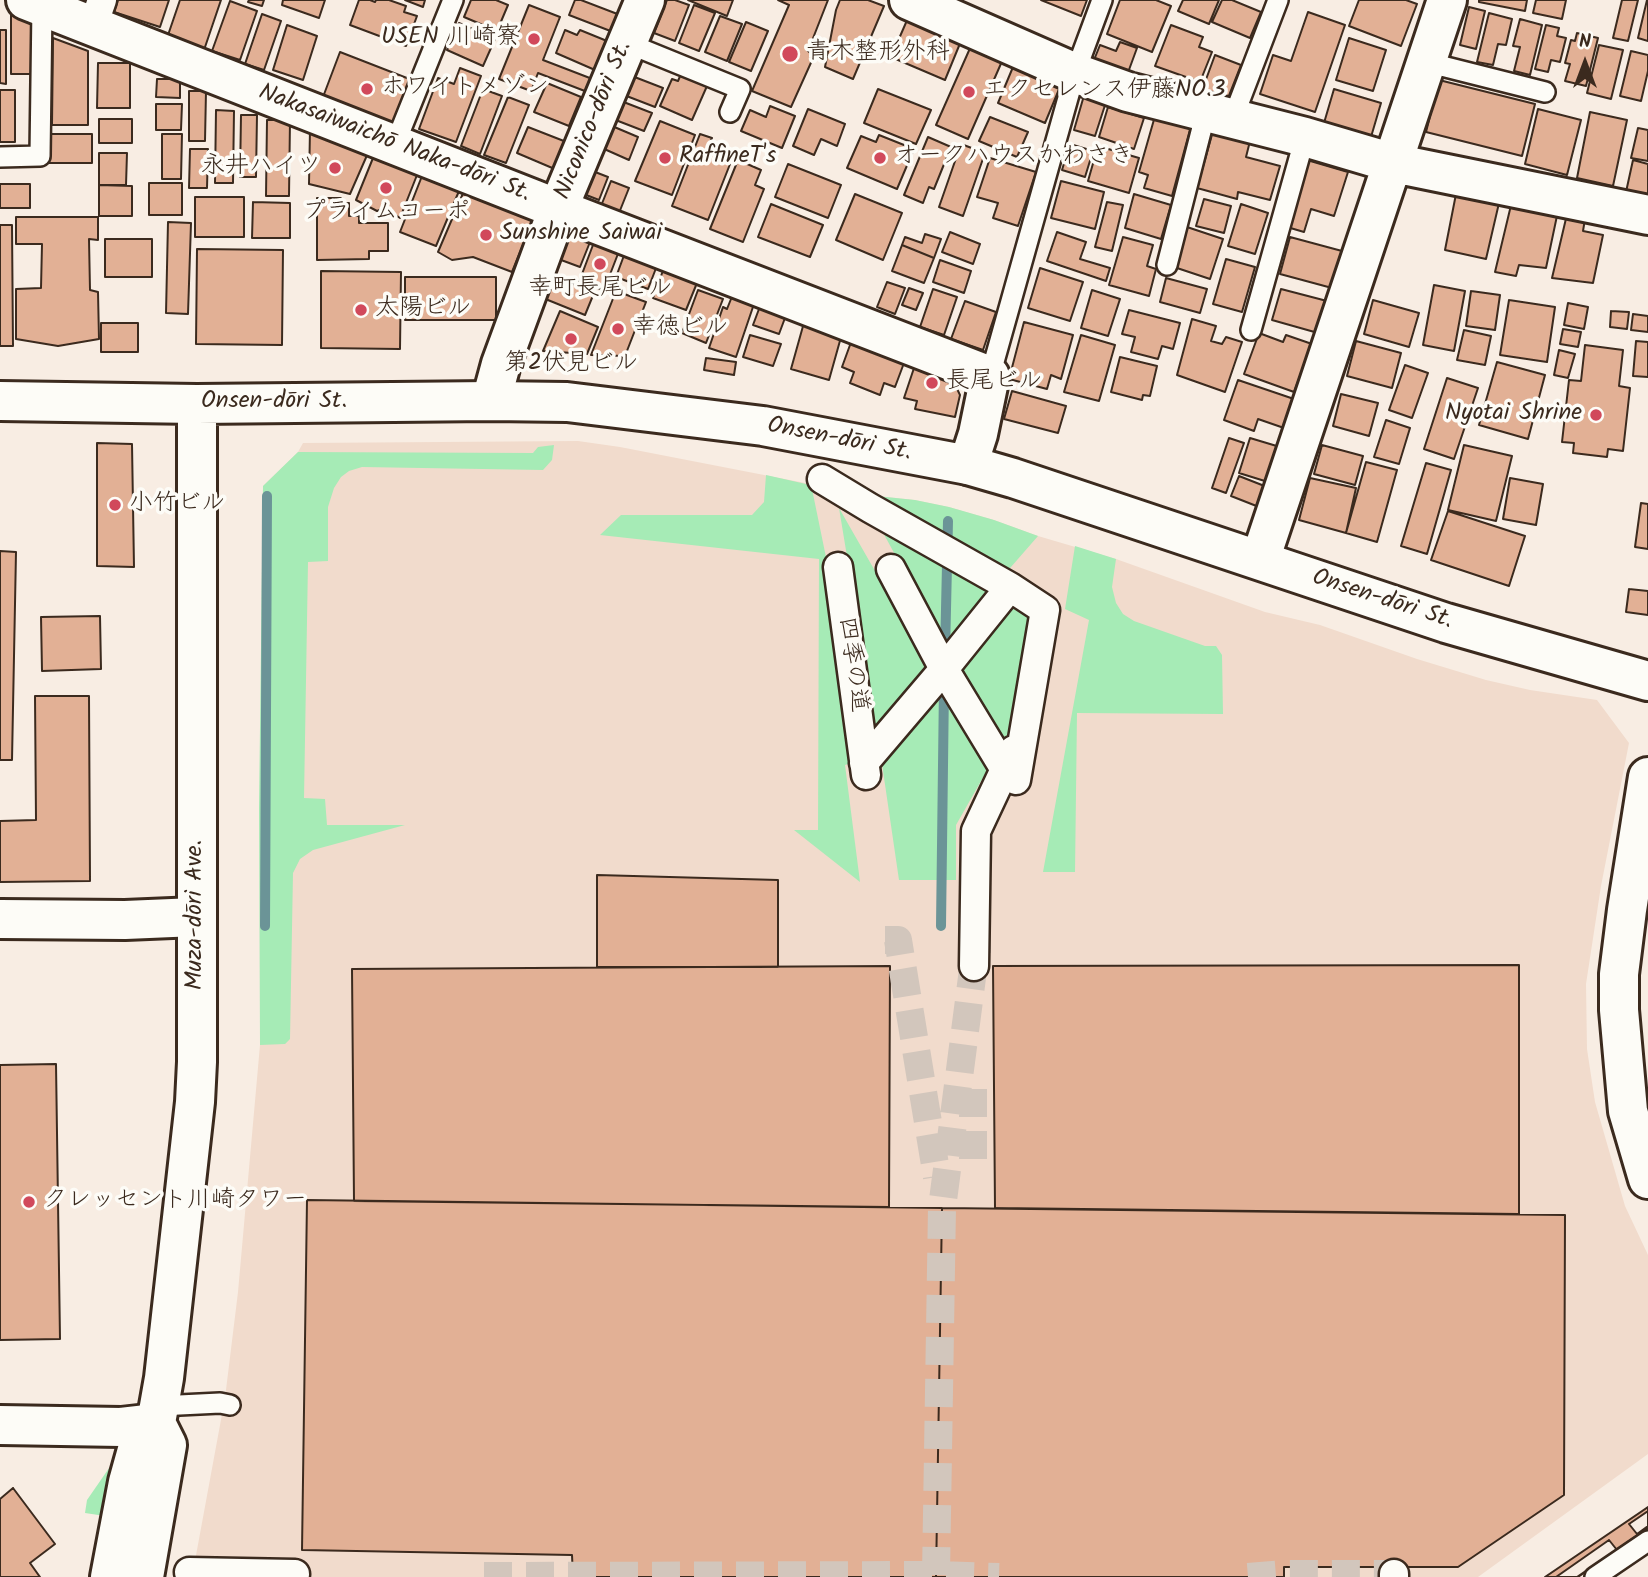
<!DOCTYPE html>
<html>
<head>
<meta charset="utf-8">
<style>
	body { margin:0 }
	#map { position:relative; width:1648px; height:1577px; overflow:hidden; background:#f8ede3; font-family:Kalam,sans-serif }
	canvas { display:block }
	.north { position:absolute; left:1550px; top:28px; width:70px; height:70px; -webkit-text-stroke:5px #fdfcf7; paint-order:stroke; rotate:0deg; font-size:19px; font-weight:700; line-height:28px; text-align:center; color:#3b2a1e }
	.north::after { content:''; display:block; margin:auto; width:24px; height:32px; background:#3b2a1e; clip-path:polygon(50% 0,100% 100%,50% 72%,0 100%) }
</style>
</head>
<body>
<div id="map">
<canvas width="1648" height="1577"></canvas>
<div class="north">N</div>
</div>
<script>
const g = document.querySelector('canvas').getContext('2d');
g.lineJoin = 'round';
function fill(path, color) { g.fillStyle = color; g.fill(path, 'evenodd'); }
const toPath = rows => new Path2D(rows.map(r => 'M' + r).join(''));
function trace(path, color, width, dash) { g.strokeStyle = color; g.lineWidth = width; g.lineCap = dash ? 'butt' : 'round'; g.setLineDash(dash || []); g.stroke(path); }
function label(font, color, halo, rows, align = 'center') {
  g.font = font + ' Kalam,"Klee One",sans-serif'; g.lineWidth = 7; g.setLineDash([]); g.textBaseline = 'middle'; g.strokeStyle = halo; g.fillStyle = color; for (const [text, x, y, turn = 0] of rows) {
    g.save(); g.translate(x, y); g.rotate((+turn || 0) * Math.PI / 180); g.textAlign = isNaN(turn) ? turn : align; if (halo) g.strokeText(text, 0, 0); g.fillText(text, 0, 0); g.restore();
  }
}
fill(toPath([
	[578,441,620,447,867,495,915,500,949,507,994,520,1038,536,1116,559,1265,612,1320,625,1417,659,1486,680,1530,690,1597,700,1629,743,1601,886,1586,984,1587,1049,1595,1102,1625,1206,1648,1255,1648,1454,1478,1577,192,1577,225,1398,238,1292,260,1045,263,486,298,452,303,443]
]), '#f1dbcc');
fill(toPath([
	[554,445,552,460,543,470,362,467,349,471,341,477,334,488,328,507,328,561,308,562,304,798,325,799,327,825,405,825,313,850,300,859,293,873,290,1039,285,1044,260,1045,259,808,263,486,298,452,533,453,538,447],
	[766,475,806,484,812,489,828,567,855,762,845,765,860,882,794,830,818,830,819,559,600,535,621,515,752,515,764,502],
	[867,495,915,500,949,507,994,520,1038,536,1004,575],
	[839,508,930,667,876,732],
	[875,518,996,586,945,646],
	[1075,546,1116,559,1112,587,1116,603,1123,614,1134,621,1205,646,1216,646,1222,655,1223,714,1077,713,1075,872,1043,872,1089,620,1065,609],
	[1014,599,1036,614,1020,714,1004,742,960,669],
	[944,686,989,767,956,825,956,880,899,880,882,764],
	[116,1458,105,1516,85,1513,87,1500]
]), '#a6ebb6');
trace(toPath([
	[945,653,948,521],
	[265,926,267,496],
	[941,926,944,685]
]), '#6b9497', 10);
const building = toPath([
	[118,0,169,0,160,27,114,12,118,0],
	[180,0,221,0,203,53,166,41,180,0],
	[249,0,264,0,262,6,248,2,249,0],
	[283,0,325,0,319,18,282,5,283,0],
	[359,0,370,0,375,2,376,0,389,0,406,6,404,12,417,16,406,46,350,25,359,0],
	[405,0,425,0,423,7,405,0],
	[471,0,496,0,508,5,497,31,464,17,471,0],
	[575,0,581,0,620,15,613,32,569,15,575,0],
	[667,0,675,0,689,5,675,41,654,33,667,0],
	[688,0,733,0,727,16,688,0],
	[778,0,828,0,808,51,814,56,791,107,752,91,789,5,778,0],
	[840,0,868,0,884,6,853,79,825,67,836,10,840,0],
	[1041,0,1087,0,1081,16,1041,0],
	[1120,0,1156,0,1171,6,1152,52,1107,34,1120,0],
	[1183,0,1219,0,1209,24,1178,11,1183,0],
	[1222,0,1232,0,1261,12,1250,38,1212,22,1222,0],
	[1359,0,1406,0,1417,4,1401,46,1349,26,1359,0],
	[1479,0,1527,0,1525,11,1479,2,1479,0],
	[1536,0,1566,0,1562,19,1533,13,1536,0],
	[1622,0,1638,0,1628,41,1613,38,1622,0],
	[1647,0,1648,0,1648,41,1638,38,1647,0],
	[230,1,257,11,240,60,212,51,230,1],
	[529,5,560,17,543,60,595,80,590,93,538,73,531,91,499,79,529,5],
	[694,5,715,13,699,51,679,43,694,5],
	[1469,7,1485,11,1476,49,1460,45,1469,7],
	[1308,12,1345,25,1315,112,1260,94,1273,55,1291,61,1308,12],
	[1489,13,1512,19,1506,45,1498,44,1493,65,1477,62,1489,13],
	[11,14,33,25,34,74,11,74,11,14],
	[262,14,281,21,264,70,245,64,262,14],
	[720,16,742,24,727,61,705,52,720,16],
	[908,18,961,41,945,80,891,57,908,18],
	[1520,19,1542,25,1530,75,1514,71,1520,47,1513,46,1520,19],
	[746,22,768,31,751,71,729,62,746,22],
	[459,23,495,39,483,66,447,50,459,23],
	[287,25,317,36,303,80,273,70,287,25],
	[1171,25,1203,37,1199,47,1212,52,1200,82,1155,66,1171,25],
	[1546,25,1559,28,1557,36,1566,38,1560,62,1551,60,1548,72,1535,69,1546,25],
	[0,30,6,30,6,84,0,83,0,30],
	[565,30,577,35,580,30,607,41,595,70,556,53,565,30],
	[1577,33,1598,38,1586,86,1565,81,1570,64,1565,63,1571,40,1575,41,1577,33],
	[53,38,88,51,88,125,52,125,53,38],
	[1349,38,1386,50,1373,91,1336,80,1349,38],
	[1120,42,1137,48,1126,78,1092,65,1100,45,1116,51,1120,42],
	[1599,45,1623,50,1611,99,1587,93,1599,45],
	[971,46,1003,59,968,139,936,125,971,46],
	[1631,51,1648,55,1648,71,1641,101,1620,96,1631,51],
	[340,52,412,80,395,125,323,97,340,52],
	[1215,55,1241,65,1226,103,1201,93,1215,55],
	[98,63,130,63,130,108,97,108,98,63],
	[1013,67,1060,87,1045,123,998,103,1013,67],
	[460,68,481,76,456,142,419,129,438,78,454,84,460,68],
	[681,74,707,86,692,120,660,106,672,79,678,81,681,74],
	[632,76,663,88,655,107,624,95,632,76],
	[157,79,180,79,180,98,156,97,157,79],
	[1439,80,1535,104,1522,156,1426,132,1439,80],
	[547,83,581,97,569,126,534,112,547,83],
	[483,89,502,96,480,154,461,146,483,89],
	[878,89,931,110,916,144,864,123,878,89],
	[1334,89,1381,103,1371,137,1324,123,1334,89],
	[0,90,15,90,15,142,0,142,0,90],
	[189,91,206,91,205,141,189,141,189,91],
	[1085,92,1107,99,1095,136,1074,130,1085,92],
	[508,97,529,105,506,163,484,155,508,97],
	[621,101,652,113,644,131,613,119,621,101],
	[156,104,182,104,181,130,156,130,156,104],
	[770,106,795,116,782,148,741,131,750,110,766,117,770,106],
	[1108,107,1144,118,1134,149,1099,137,1108,107],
	[808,109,845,124,837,146,821,139,814,155,793,146,808,109],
	[1538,109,1581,120,1567,175,1525,164,1538,109],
	[216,110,234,111,233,183,215,183,216,110],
	[1590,112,1627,120,1613,186,1577,178,1590,112],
	[241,115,257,115,256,177,240,177,241,115],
	[1155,116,1191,126,1172,196,1144,188,1148,175,1139,172,1155,116],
	[990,117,1028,132,1017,157,979,141,990,117],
	[99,119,132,119,132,143,99,143,99,119],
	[267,120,290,120,289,196,266,196,267,120],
	[660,121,695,135,672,195,635,181,660,121],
	[612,126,638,137,629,160,602,148,612,126],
	[528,127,569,143,557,170,517,153,528,127],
	[1638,128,1648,130,1648,161,1631,158,1638,128],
	[310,129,368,153,350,194,309,184,310,129],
	[1213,131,1250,141,1246,157,1280,166,1270,200,1238,192,1237,199,1197,188,1213,131],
	[47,134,92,134,92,163,46,163,47,134],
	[162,134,182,134,181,179,162,179,162,134],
	[700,134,712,138,709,144,734,154,708,220,672,206,700,134],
	[879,135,914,149,897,189,847,168,861,136,876,142,879,135],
	[928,137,951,147,934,189,929,187,923,203,904,195,928,137],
	[961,144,985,153,963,216,939,207,961,144],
	[1070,144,1093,151,1085,177,1062,170,1070,144],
	[1098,146,1139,158,1129,193,1088,181,1098,146],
	[190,149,208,149,207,188,189,188,190,149],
	[99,153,127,153,126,185,99,185,99,153],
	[373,158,417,175,400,218,385,208,377,211,356,200,373,158],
	[990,158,1036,172,1018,226,993,218,998,203,977,197,990,158],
	[738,160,761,170,755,185,764,189,743,242,710,229,738,160],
	[1307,160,1348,172,1334,216,1311,209,1304,232,1287,227,1307,160],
	[1633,160,1648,164,1648,196,1626,192,1633,160],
	[788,164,841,185,828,218,775,197,788,164],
	[590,170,608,177,599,200,581,193,590,170],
	[422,176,459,191,436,246,400,232,422,176],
	[611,181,629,188,619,213,601,206,611,181],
	[1061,181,1104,192,1095,229,1051,218,1061,181],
	[149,183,182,183,182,215,149,215,149,183],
	[0,184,30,184,30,208,0,208,0,184],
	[99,185,132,186,132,216,99,216,99,185],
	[464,191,534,218,512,272,473,257,452,260,438,252,464,191],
	[855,194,902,213,883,260,836,240,855,194],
	[1134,194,1171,205,1161,239,1125,228,1134,194],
	[1456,194,1499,203,1486,259,1445,250,1456,194],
	[195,197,244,197,244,237,195,237,195,197],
	[317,198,341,198,341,203,349,203,349,216,359,216,359,223,388,223,388,251,369,251,369,259,317,260,317,198],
	[1204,199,1231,206,1224,233,1196,226,1204,199],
	[1512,201,1558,211,1546,268,1519,265,1516,276,1495,272,1512,201],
	[253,202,290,203,290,238,252,238,253,202],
	[1107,202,1123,205,1112,251,1095,247,1107,202],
	[771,204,823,225,810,257,758,237,771,204],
	[1241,204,1268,213,1255,254,1228,246,1241,204],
	[1568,210,1586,213,1583,231,1603,235,1593,283,1552,278,1568,210],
	[16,217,98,217,98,240,89,239,90,290,98,292,99,339,58,346,16,339,16,289,41,288,42,244,16,244,16,217],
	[168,222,191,223,188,314,166,313,168,222],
	[0,225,12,225,13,346,0,346,0,225],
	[565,227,592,237,580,267,553,257,565,227],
	[1187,227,1223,239,1210,279,1174,267,1187,227],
	[950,232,980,244,973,264,942,252,950,232],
	[1057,232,1086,242,1080,259,1110,268,1106,281,1047,261,1057,232],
	[925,234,941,239,934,258,902,245,905,237,922,243,925,234],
	[596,237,621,246,604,290,579,282,596,237],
	[1123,237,1153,245,1147,266,1156,269,1149,296,1109,285,1123,237],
	[1290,237,1342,251,1332,288,1280,274,1290,237],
	[105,239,152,239,152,277,105,277,105,239],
	[902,245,934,258,924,283,892,271,902,245],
	[197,249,283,250,282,345,196,344,197,249],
	[626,250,658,263,648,289,616,277,626,250],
	[1226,259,1255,267,1242,312,1213,304,1226,259],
	[940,260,971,271,964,293,933,282,940,260],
	[665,265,699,278,686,310,653,298,665,265],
	[1040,268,1083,282,1070,321,1028,308,1040,268],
	[321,271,401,272,400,349,321,348,321,271],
	[547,273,594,293,585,315,538,296,547,273],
	[405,277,496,277,496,320,405,320,405,277],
	[1166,278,1207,289,1200,313,1160,302,1166,278],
	[887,282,905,288,895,314,877,307,887,282],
	[1434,285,1465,291,1454,351,1423,345,1434,285],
	[909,288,923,293,916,310,902,305,909,288],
	[933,289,957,297,944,335,920,327,933,289],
	[1281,289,1327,301,1318,333,1272,320,1281,289],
	[698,290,723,299,706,343,682,333,698,290],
	[1092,290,1120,299,1108,336,1081,328,1092,290],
	[616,291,646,302,625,356,591,355,616,291],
	[1471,291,1500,295,1495,330,1466,326,1471,291],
	[733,294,755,301,736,357,709,348,723,307,727,309,733,294],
	[1373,300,1419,313,1409,347,1364,334,1373,300],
	[1509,300,1555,307,1547,362,1500,355,1509,300],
	[762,301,788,310,779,334,753,325,762,301],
	[965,301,996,312,983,350,951,339,965,301],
	[1568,303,1588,307,1584,329,1564,325,1568,303],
	[1129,310,1180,323,1173,349,1162,346,1158,359,1131,352,1135,337,1122,334,1129,310],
	[560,311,598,327,587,354,543,351,560,311],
	[1611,311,1629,312,1627,329,1610,327,1611,311],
	[1633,314,1648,316,1648,332,1631,330,1633,314],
	[805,319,843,330,829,380,791,369,805,319],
	[1192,319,1216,326,1211,341,1222,344,1226,337,1242,342,1225,392,1177,375,1192,319],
	[1024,322,1073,335,1061,379,1051,375,1047,389,1009,379,1024,322],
	[101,323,138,323,138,352,101,352,101,323],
	[1563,329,1581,332,1578,347,1560,344,1563,329],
	[1464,330,1491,336,1485,365,1457,360,1464,330],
	[1259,333,1283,342,1286,335,1312,344,1294,392,1244,374,1259,333],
	[854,334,907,355,895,387,884,383,880,395,850,383,854,372,842,367,854,334],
	[750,335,781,344,773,366,743,357,750,335],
	[1081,335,1115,345,1099,401,1064,392,1081,335],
	[1356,341,1401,353,1392,388,1347,376,1356,341],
	[1636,341,1648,342,1648,377,1633,376,1636,341],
	[1585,345,1623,350,1619,386,1630,388,1623,451,1608,449,1607,457,1573,453,1574,443,1562,442,1569,380,1581,381,1585,345],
	[1559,350,1575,354,1568,378,1554,375,1559,350],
	[1120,357,1157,366,1150,396,1143,395,1142,400,1111,392,1120,357],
	[706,358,736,362,734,375,704,370,706,358],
	[917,359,948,370,960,395,955,417,915,409,917,401,904,398,917,359],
	[1497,362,1545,375,1528,439,1479,425,1497,362],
	[1405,365,1428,373,1412,418,1389,410,1405,365],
	[1447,378,1478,388,1454,459,1424,449,1447,378],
	[1238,380,1294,399,1284,428,1258,419,1254,431,1224,420,1238,380],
	[1012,391,1066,406,1058,433,1004,419,1012,391],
	[1341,394,1378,403,1369,436,1333,426,1341,394],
	[1386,420,1410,428,1399,464,1374,457,1386,420],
	[1229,438,1244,443,1226,493,1212,488,1229,438],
	[1250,438,1280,447,1268,482,1239,473,1250,438],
	[97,443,132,444,134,567,97,566,97,443],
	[1322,445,1363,456,1355,485,1314,474,1322,445],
	[1464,445,1512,456,1496,521,1448,510,1464,445],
	[1366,462,1397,470,1377,542,1346,533,1366,462],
	[1426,463,1451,470,1427,554,1401,546,1426,463],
	[1239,476,1267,487,1259,507,1231,496,1239,476],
	[1310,478,1356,488,1346,533,1299,520,1310,478],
	[1510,478,1543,484,1536,525,1503,519,1510,478],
	[1641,503,1648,504,1648,549,1635,547,1641,503],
	[1448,511,1525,536,1509,586,1431,560,1448,511],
	[0,551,16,552,12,760,0,760,0,551],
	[1629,589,1648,591,1648,615,1626,612,1629,589],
	[100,616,101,669,42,671,41,617,100,616],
	[35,696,89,696,90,881,0,882,0,821,36,820,35,696],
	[597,875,778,880,778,967,597,967,597,875],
	[1519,965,1519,1214,995,1208,993,966,1519,965],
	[890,966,889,1207,354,1201,352,969,890,966],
	[56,1064,60,1339,0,1340,0,1065,56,1064],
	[307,1200,942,1208,936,1577,573,1577,572,1555,302,1550,307,1200],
	[942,1208,1565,1215,1564,1495,1458,1567,1284,1567,1284,1577,936,1577,942,1208],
	[13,1488,55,1544,30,1563,40,1577,0,1577,0,1499,13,1488],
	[1648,1507,1648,1528,1577,1577,1545,1577,1648,1507],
	[1648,1511,1648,1526,1637,1534,1629,1524,1648,1511],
	[1609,1540,1617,1550,1578,1577,1556,1577,1609,1540]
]);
fill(building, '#e2b095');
trace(building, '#3b2a1e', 2);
trace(toPath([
	[885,940,898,940,937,1177],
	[973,1159,973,1081],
	[936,1575,942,1208,977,939,991,939],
	[484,1576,936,1575,999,1577],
	[1248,1577,1284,1574,1394,1574]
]), '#d2c6bc', 28, [28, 14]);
const service = toPath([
	[627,43,740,89,730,112],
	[1426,62,1545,92],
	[1233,118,1278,0],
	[395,144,453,0],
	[0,157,40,156,42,6],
	[1167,265,1206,112],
	[1251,330,1305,137],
	[990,376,1075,73,1102,0],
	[159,1406,220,1403,230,1405],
	[1595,1577,1648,1541]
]);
const pedestrian = toPath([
	[93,26,102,0],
	[822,479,870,508,1010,587,1045,610,1016,780],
	[838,567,866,775],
	[891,569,944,669,1004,768],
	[864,763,944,669,1010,587],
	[974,966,976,831,1014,750],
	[189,1572,295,1574],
	[1394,1577,1394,1574]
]);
const minor = toPath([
	[26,0,558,209,990,376,978,434,968,465],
	[909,0,1075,73,1128,92,1305,137,1393,163,1648,215],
	[491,401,501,364,558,209,645,0],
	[1260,560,1447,0],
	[0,919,125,920,196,917],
	[0,1425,121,1427,156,1423]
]);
const tertiary = toPath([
	[0,401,197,404,491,401,567,402,763,426,968,465,1013,478,1446,623,1648,681],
	[1648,777,1627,910,1619,974,1619,1010,1628,1111,1648,1179],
	[110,1577,128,1482,138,1446,156,1423,164,1378,195,1102,197,1062,197,404],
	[144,1577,167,1445,156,1423]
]);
trace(service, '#3b2a1e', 24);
trace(pedestrian, '#3b2a1e', 33);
trace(minor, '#3b2a1e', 44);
trace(tertiary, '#3b2a1e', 44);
trace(service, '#fdfcf7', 19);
trace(pedestrian, '#fdfcf7', 28);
trace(minor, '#fdfcf7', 38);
trace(tertiary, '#fdfcf7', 38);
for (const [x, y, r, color] of [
	[534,39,7,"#d1495b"],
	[790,54,9,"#d1495b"],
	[367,89,7,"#d1495b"],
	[969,92,7,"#d1495b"],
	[665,158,7,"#d1495b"],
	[880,158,7,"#d1495b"],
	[335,168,7,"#d1495b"],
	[386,188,7,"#d1495b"],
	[486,235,7,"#d1495b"],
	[600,264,7,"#d1495b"],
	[361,310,7,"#d1495b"],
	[618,329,7,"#d1495b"],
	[571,339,7,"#d1495b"],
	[932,383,7,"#d1495b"],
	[1596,415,7,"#d1495b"],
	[115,505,7,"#d1495b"],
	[29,1202,7,"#d1495b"]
]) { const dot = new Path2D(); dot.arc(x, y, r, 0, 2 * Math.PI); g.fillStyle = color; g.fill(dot); trace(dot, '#fdfcf7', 2.5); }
label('24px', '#3b2a1e', '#fdfcf7', [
	["USEN 川崎寮",520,39,"right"],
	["青木整形外科",806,54],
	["ホワイトメゾン",381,89],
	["エクセレンス伊藤NO.3",983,92],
	["RaffineT's",679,158],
	["オークハウスかわさき",894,158],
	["永井ハイツ",321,168,"right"],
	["プライムコーポ",386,214,"center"],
	["Sunshine Saiwai",500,235],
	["幸町長尾ビル",600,290,"center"],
	["太陽ビル",375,310],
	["幸徳ビル",632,329],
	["第2伏見ビル",571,365,"center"],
	["長尾ビル",946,383],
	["Nyotai Shrine",1582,415,"right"],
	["小竹ビル",129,505],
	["クレッセント川崎タワー",43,1202]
], 'left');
label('24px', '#3b2a1e', '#fdfcf7', [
	["Niconico-dōri St.",595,121,-68],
	["Nakasaiwaichō Naka-dōri St.",394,145,21],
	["Onsen-dōri St.",274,403],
	["Onsen-dōri St.",839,441,11],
	["Onsen-dōri St.",1382,601,18],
	["四季の道",851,665,82],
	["Muza-dōri Ave.",197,915,-90]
]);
</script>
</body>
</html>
